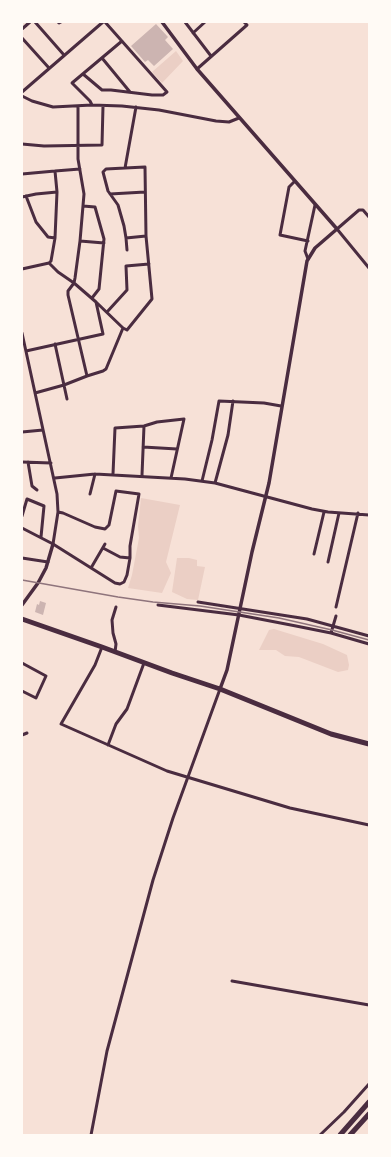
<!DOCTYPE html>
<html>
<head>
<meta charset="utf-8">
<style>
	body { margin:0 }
	#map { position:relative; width:391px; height:1157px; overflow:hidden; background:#f7e1d7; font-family:"DejaVu Sans",sans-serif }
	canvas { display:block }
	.frame { position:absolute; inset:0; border:23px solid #fffaf5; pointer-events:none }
</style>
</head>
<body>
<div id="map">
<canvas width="391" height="1157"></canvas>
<div class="frame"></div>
</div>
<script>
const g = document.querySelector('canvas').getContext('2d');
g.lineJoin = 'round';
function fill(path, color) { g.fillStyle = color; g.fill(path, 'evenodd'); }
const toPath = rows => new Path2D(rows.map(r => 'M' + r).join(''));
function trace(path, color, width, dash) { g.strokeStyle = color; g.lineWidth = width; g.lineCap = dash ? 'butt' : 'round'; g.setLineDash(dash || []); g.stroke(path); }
fill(toPath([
	[176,51,183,61,162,83,152,72],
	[141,498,180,505,166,562,171,573,162,593,128,588,132,575,139,538,138,526],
	[177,558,189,558,197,560,197,566,205,567,198,600,187,599,172,592],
	[274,629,323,644,347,655,349,665,348,670,338,672,299,657,285,656,276,650,259,650,269,630]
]), '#ebcfc5');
fill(toPath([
	[156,24,168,37,165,40,173,49,154,66,148,60,145,62,131,46],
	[40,601,46,603,43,615,35,612,37,604,39,605]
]), '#ccb4b1');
trace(toPath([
	[35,22,64,55],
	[58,22,59,23,61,22],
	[185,22,211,56],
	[22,29,30,22],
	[193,33,205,22],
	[22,38,49,68],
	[102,58,130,92],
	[197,69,247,25,244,22],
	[83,74,102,90,111,90,152,95,163,95,167,92,105,22],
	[22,92,103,22],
	[22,96,32,101,53,107,92,105,122,106,159,110,216,121,229,122,239,118],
	[92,105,90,101,72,83,122,41],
	[78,106,78,159,84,194,80,241,104,243],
	[22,144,44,146,102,145,103,106],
	[22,174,55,171],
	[294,182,289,187,280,235,308,241],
	[110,194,145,192],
	[26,196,36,222,48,237,55,238,51,261,49,263],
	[22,197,36,194,57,192],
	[83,206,95,207,104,239,99,289,92,298],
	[369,217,363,210,359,210,337,229,369,268],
	[55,238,57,192,55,171,80,169],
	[126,238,124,226,118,205,108,191,103,172,106,169,125,168,136,107],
	[80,241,75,278,74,283,68,291,68,295,87,376],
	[127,250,126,238,146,236],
	[308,259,305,251,315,205],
	[22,269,49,263,58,272,74,283,96,302,103,334,26,351],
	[96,302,123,328,127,330,152,299,146,236,145,167,125,168],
	[107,312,127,290,126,266,149,264],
	[22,333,57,494,58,512,53,544],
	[55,344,67,399],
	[35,393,64,385,87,376,103,371,106,369,123,328],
	[22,432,43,430],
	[143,447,177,449],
	[22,462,51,463],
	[28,462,32,486,37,490],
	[113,474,115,428,144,426,157,422,184,419,171,478],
	[142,475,144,426],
	[55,478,95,474,185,479,215,483,312,509,328,512,369,515],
	[202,481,212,440,219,401,264,403,281,406],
	[215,483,228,435,233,401],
	[90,494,95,474],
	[22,516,27,499,44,506,41,537],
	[22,528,53,544,115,583,120,584,124,582,127,575,130,558,130,546,139,494,116,491,109,525,105,529,95,527,63,513,58,512],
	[103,548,120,557,130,558],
	[314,554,324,512],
	[22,558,48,562],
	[328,562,339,513],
	[91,568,105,544],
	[198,602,307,619,369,636],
	[158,605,239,615,296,626,331,633,369,644],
	[336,607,358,513],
	[331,633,336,616],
	[102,647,95,665,61,724,167,771,290,808,369,825],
	[115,652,116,644,113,633,112,620,116,607],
	[22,663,46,676,36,698,22,691],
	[22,735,27,733],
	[108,745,116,724,127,709,144,663],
	[232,981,369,1005],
	[91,1135,107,1051,153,880,173,818,220,689],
	[320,1135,344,1112,369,1084]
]), '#4a2c40', 3);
trace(toPath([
	[162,22,197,69,337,229,315,248,307,261,269,483,252,552,227,670,220,689],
	[22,605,38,583,46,568,53,544]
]), '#4a2c40', 3.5);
trace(toPath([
	[22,619,102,647,172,673,220,689,331,734,369,744]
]), '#4a2c40', 5);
trace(toPath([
	[340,1135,369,1102],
	[350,1135,369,1114]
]), '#4a2c40', 5);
trace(toPath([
	[22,580,118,597,153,602,200,606,279,618,332,630,369,640]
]), '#8f747c', 1.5);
</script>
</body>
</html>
